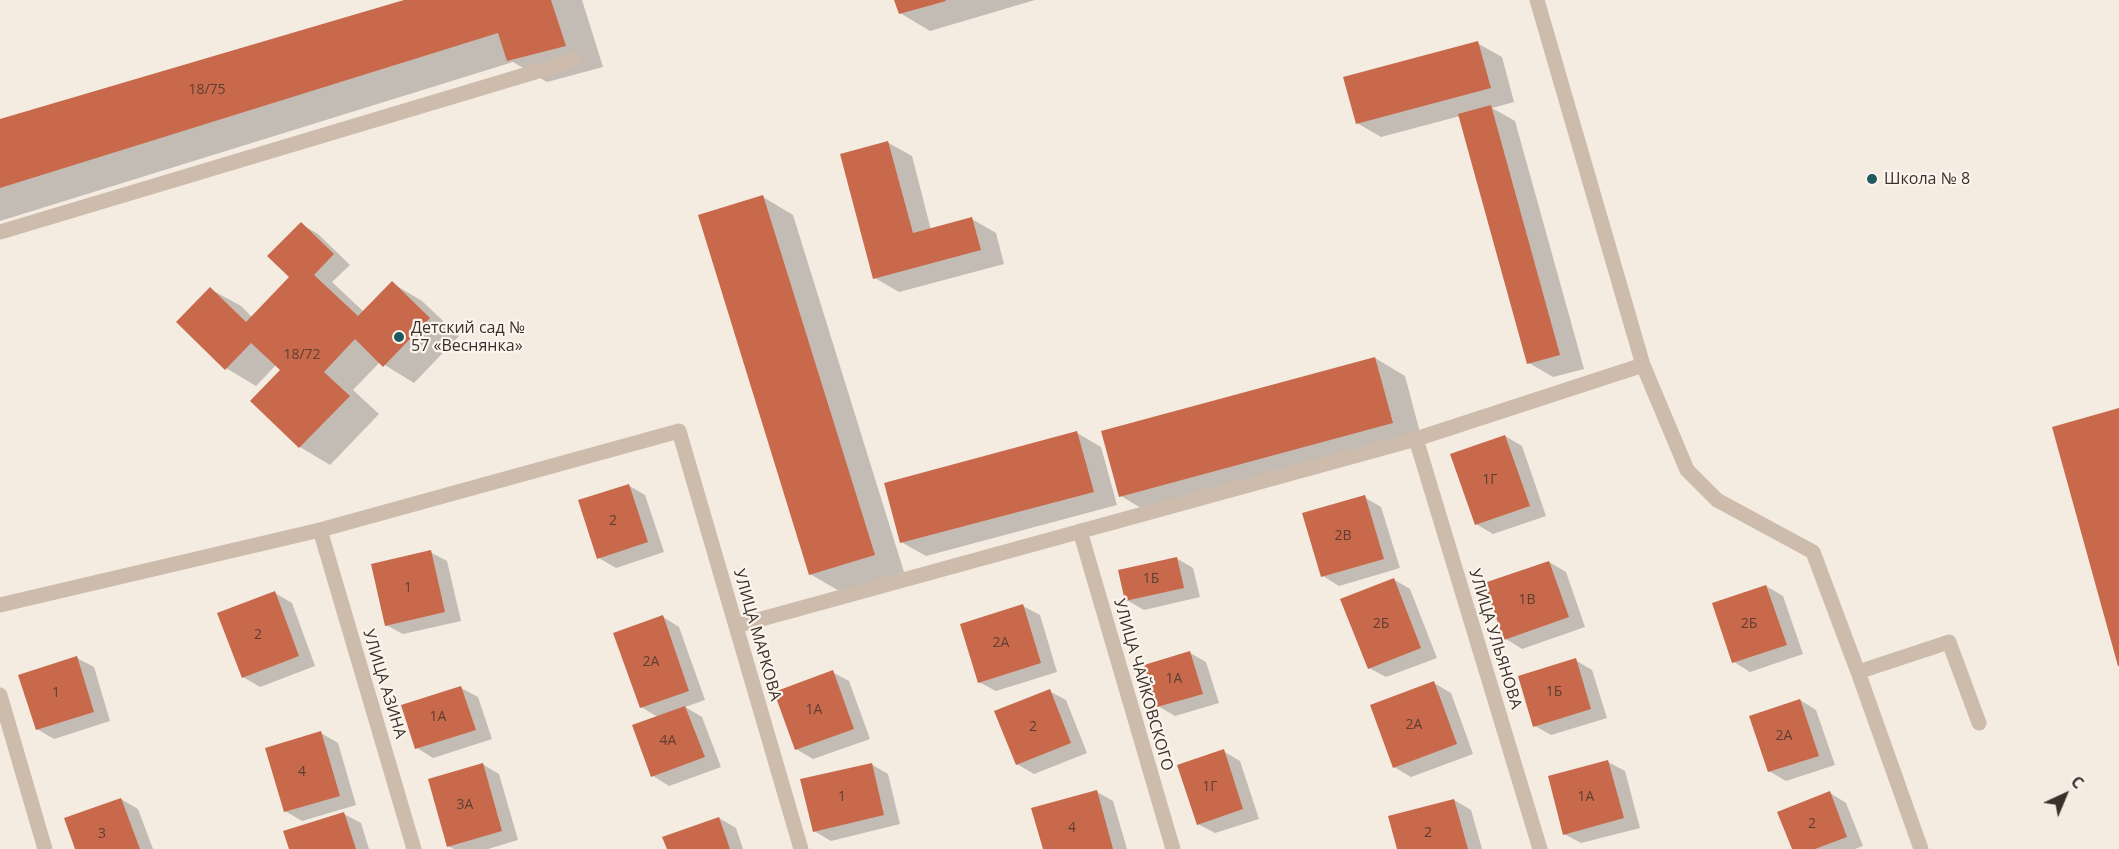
<!DOCTYPE html>
<html>
<head>
<meta charset="utf-8">
<style>
	body { margin:0 }
	#map { position:relative; width:2119px; height:849px; overflow:hidden; background:#f4ebe1; font-family:"Open Sans",sans-serif }
	canvas { display:block }
	.north { position:absolute; left:2035px; top:765px; width:60px; height:60px; -webkit-text-stroke:4px #fbf5ee; paint-order:stroke; rotate:44deg; font-size:16px; font-weight:700; line-height:24px; text-align:center; color:#3b302b }
	.north::after { content:''; display:block; margin:auto; width:21px; height:27px; background:#3b302b; clip-path:polygon(50% 0,100% 100%,50% 72%,0 100%) }
</style>
</head>
<body>
<div id="map">
<canvas width="2119" height="849"></canvas>
<div class="north">С</div>
</div>
<script>
const g = document.querySelector('canvas').getContext('2d');
g.lineJoin = 'round';
function fill(path, color) { g.fillStyle = color; g.fill(path, 'evenodd'); }
const toPath = rows => new Path2D(rows.map(r => 'M' + r).join(''));
function trace(path, color, width, dash) { g.strokeStyle = color; g.lineWidth = width; g.lineCap = dash ? 'butt' : 'round'; g.setLineDash(dash || []); g.stroke(path); }
function label(font, color, halo, rows, align = 'center') {
  g.font = font + ' "Open Sans",sans-serif'; g.lineWidth = 4.5; g.setLineDash([]); g.textBaseline = 'middle'; g.strokeStyle = halo; g.fillStyle = color; for (const [text, x, y, turn = 0] of rows) {
    g.save(); g.translate(x, y); g.rotate((+turn || 0) * Math.PI / 180); g.textAlign = isNaN(turn) ? turn : align; if (halo) g.strokeText(text, 0, 0); g.fillText(text, 0, 0); g.restore();
  }
}
fill(toPath([
	[409,0,582,0,603,67,547,82,513,62,0,221,0,121],
	[896,0,1035,0,930,31,900,13],
	[1477,43,1502,57,1514,102,1492,108,1515,121,1584,369,1553,377,1529,363,1460,116,1381,137,1357,123],
	[887,142,912,156,931,230,972,219,996,233,1004,264,899,292,875,278],
	[763,197,793,215,904,572,841,592,810,574],
	[301,224,318,234,350,265,332,282,364,312,392,283,422,301,459,336,414,383,380,362,353,390,379,414,330,465,300,447,252,401,282,370,276,365,256,386,226,368,210,289,241,306,252,317,292,277],
	[1375,358,1405,376,1422,440,1151,514,1121,496],
	[1077,433,1101,447,1117,505,926,556,901,542],
	[1505,436,1522,446,1546,516,1493,534,1476,524],
	[628,485,645,495,664,552,616,568,599,558],
	[1364,497,1381,507,1400,568,1339,586,1323,576],
	[430,552,447,561,461,621,403,634,386,625],
	[1176,558,1193,568,1200,597,1144,610,1127,600],
	[1549,562,1566,572,1585,627,1522,649,1506,639],
	[1393,579,1410,589,1437,658,1386,677,1369,668],
	[1766,586,1783,596,1803,654,1750,672,1734,662],
	[275,593,292,603,315,666,260,687,243,677],
	[1023,606,1040,615,1057,672,996,691,979,682],
	[663,617,679,627,705,700,685,707,702,717,721,767,669,786,653,776,658,717,641,707],
	[1190,653,1206,662,1219,703,1175,716,1158,706],
	[77,658,94,667,110,721,54,739,37,729],
	[1575,660,1592,670,1607,718,1551,735,1535,726],
	[832,672,849,681,870,739,813,759,796,749],
	[1434,683,1451,693,1473,754,1411,777,1394,767],
	[461,688,478,697,492,739,433,758,417,748],
	[1049,691,1066,700,1087,753,1034,774,1017,764],
	[1800,700,1816,710,1835,765,1786,781,1769,771],
	[321,733,338,743,356,805,302,821,285,811],
	[1223,751,1240,761,1259,819,1215,833,1198,824],
	[1608,762,1625,771,1640,828,1581,843,1564,834],
	[482,764,499,774,518,840,488,849,454,849,448,846],
	[871,764,888,774,900,824,831,841,814,831],
	[1097,792,1113,801,1127,849,1044,849],
	[1830,793,1846,803,1863,846,1855,849,1793,849],
	[121,799,138,809,153,849,77,849],
	[1454,800,1471,810,1482,849,1399,849],
	[344,814,361,823,369,849,290,849],
	[719,818,736,828,743,849,668,849]
]), '#0003');
fill(toPath([
	[404,0,551,0,566,46,507,61,498,33,0,188,0,119],
	[894,0,945,0,946,1,899,14],
	[1478,41,1491,88,1356,124,1343,77],
	[1491,105,1560,355,1527,364,1458,114],
	[888,141,913,233,972,217,981,250,873,279,840,154],
	[763,195,875,555,809,575,698,215],
	[301,222,334,254,314,275,358,316,392,281,430,318,383,367,355,339,324,372,350,396,299,448,250,401,280,370,251,343,225,370,176,322,210,287,246,322,289,277,267,256],
	[1375,357,1393,423,1119,497,1101,431],
	[2119,408,2119,666,2118,666,2052,427],
	[1077,431,1094,492,900,543,884,483],
	[1505,435,1530,506,1475,525,1450,454],
	[629,484,648,542,597,559,578,500],
	[1365,495,1384,559,1321,577,1302,513],
	[431,550,445,612,385,626,371,564],
	[1177,557,1184,588,1125,601,1118,570],
	[1549,561,1569,617,1504,640,1484,583],
	[1394,578,1421,648,1368,669,1340,599],
	[1766,585,1787,645,1732,663,1712,603],
	[275,591,299,656,242,678,217,613],
	[1023,604,1041,663,978,683,960,624],
	[663,615,689,691,640,708,613,633],
	[1190,651,1203,694,1157,707,1144,665],
	[77,656,94,712,36,730,18,675],
	[1576,658,1591,709,1533,727,1518,676],
	[833,670,854,729,795,750,774,692],
	[1434,681,1457,744,1393,768,1370,705],
	[461,686,476,730,415,749,401,705],
	[1050,689,1071,743,1016,765,994,711],
	[1800,699,1819,756,1768,772,1749,716],
	[685,706,705,757,651,777,632,725],
	[321,731,340,796,284,812,265,748],
	[1224,749,1243,809,1197,825,1177,765],
	[1608,760,1624,818,1563,835,1548,776],
	[483,763,502,831,447,847,428,779],
	[872,763,884,815,813,832,800,779],
	[1097,790,1113,849,1043,849,1031,808],
	[1830,791,1847,837,1815,849,1792,849,1777,812],
	[121,798,140,849,75,849,64,818],
	[1454,799,1468,849,1397,849,1388,816],
	[344,812,356,849,289,849,283,831],
	[719,817,730,849,667,849,662,837]
]), '#c8694b');
trace(toPath([
	[0,232,575,60],
	[1643,365,1687,470,1717,500,1813,552,1858,672,1949,642,1979,723],
	[1416,439,1540,849],
	[320,530,414,849],
	[1080,531,1173,849],
	[0,605,320,530,679,431,801,849],
	[736,626,1416,439,1643,365,1537,0],
	[1858,672,1921,849],
	[0,695,45,849]
]), '#cdbbac', 15);
for (const [x, y, r, color] of [
	[1872,179,6,"#1f5a5e"],
	[399,337,6,"#1f5a5e"]
]) { const dot = new Path2D(); dot.arc(x, y, r, 0, 2 * Math.PI); g.fillStyle = color; g.fill(dot); trace(dot, '#fbf5ee', 2); }
label('14px', '#5e3e33', null, [
	["18/75",207,90],
	["18/72",302,355],
	["1Г",1490,480],
	["2",613,521],
	["2В",1343,536],
	["1Б",1151,579],
	["1",408,588],
	["1В",1527,600],
	["2Б",1381,624],
	["2Б",1749,624],
	["2",258,635],
	["2А",1001,643],
	["2А",651,662],
	["1А",1174,679],
	["1Б",1554,692],
	["1",56,693],
	["1А",814,710],
	["1А",438,717],
	["2А",1414,725],
	["2",1033,727],
	["2А",1784,736],
	["4А",668,741],
	["4",302,772],
	["1Г",1210,787],
	["1",842,797],
	["1А",1586,797],
	["3А",465,805],
	["2",1812,824],
	["4",1072,828],
	["2",1428,833],
	["3",102,834]
]);
label('16px', '#3b302b', '#fbf5ee', [
	["Школа № 8",1884,179],
	["Детский сад №",411,328],
	["57 «Веснянка»",411,346]
], 'left');
label('16px', '#3b302b', '#fbf5ee', [
	["УЛИЦА МАРКОВА",757,635,74],
	["УЛИЦА УЛЬЯНОВА",1495,639,73],
	["УЛИЦА АЗИНА",384,684,73],
	["УЛИЦА ЧАЙКОВСКОГО",1143,685,74]
]);
</script>
</body>
</html>
